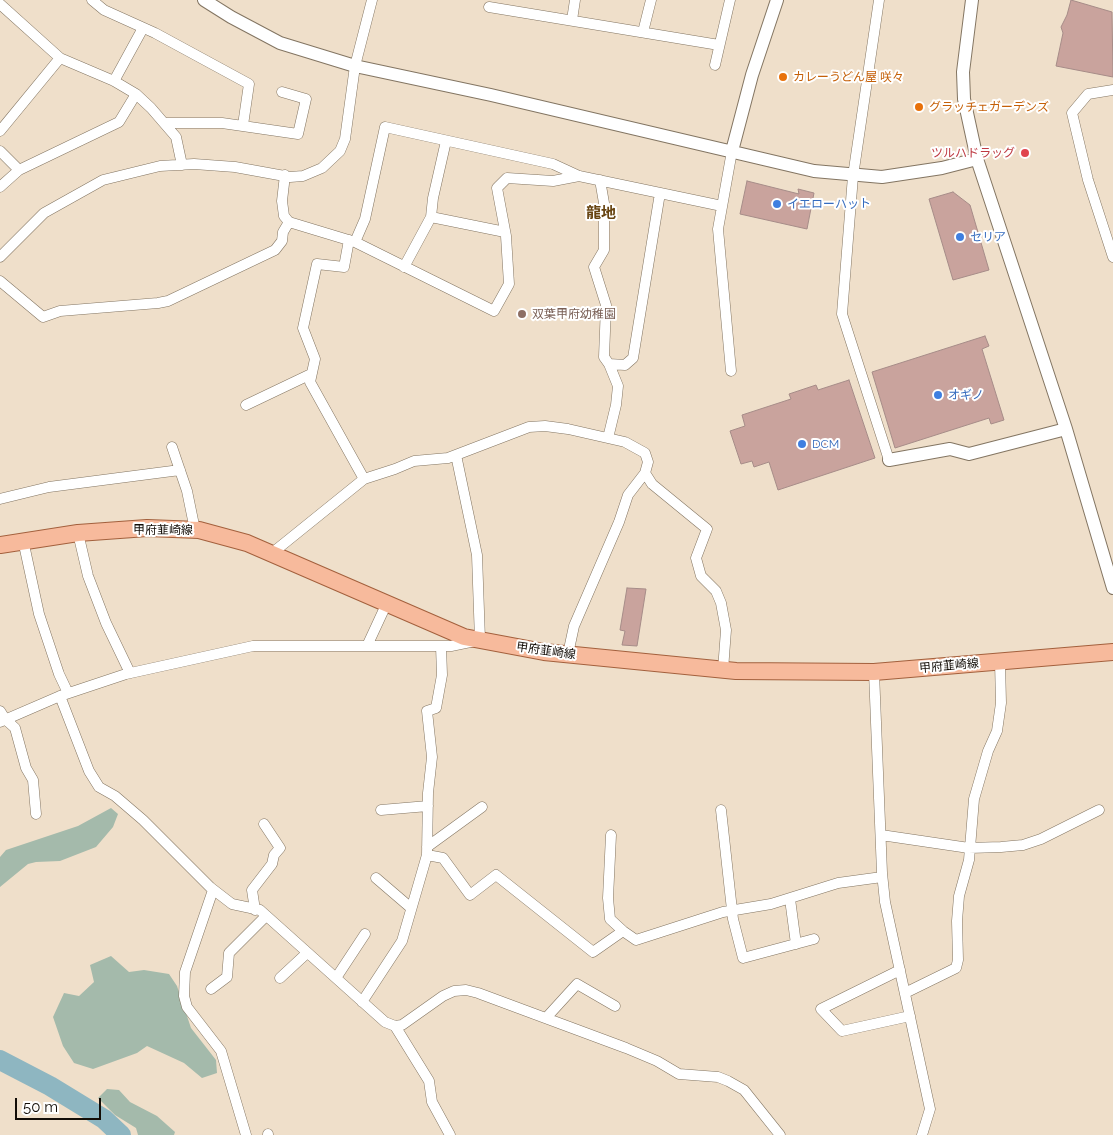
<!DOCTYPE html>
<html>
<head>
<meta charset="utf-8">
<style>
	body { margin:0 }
	#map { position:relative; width:1113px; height:1135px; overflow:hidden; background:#efdfca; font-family:Raleway,sans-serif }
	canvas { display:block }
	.scale { position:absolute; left:15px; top:1098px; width:86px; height:22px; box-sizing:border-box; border:2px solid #130d07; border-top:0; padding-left:6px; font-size:15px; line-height:18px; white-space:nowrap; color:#130d07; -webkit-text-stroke:4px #fff; paint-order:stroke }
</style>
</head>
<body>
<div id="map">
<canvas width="1113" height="1135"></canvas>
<div class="scale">50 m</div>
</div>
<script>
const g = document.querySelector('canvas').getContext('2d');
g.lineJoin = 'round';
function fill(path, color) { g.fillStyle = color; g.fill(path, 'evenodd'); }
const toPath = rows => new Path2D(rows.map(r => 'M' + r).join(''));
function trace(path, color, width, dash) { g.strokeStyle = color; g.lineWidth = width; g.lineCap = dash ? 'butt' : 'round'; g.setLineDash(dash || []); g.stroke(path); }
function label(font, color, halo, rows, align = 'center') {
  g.font = font + ' Raleway,"Noto Sans JP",sans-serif'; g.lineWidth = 4; g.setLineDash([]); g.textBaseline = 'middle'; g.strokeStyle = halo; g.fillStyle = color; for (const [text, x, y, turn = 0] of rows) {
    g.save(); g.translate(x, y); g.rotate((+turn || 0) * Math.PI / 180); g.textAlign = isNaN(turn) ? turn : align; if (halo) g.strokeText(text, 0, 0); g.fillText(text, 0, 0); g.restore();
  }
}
fill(toPath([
	[111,808,118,814,113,827,96,847,60,861,36,862,28,864,0,887,0,857,6,850,78,826],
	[111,956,129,972,144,970,169,974,177,986,191,1028,216,1060,217,1073,202,1078,184,1063,147,1046,137,1053,93,1069,74,1063,63,1046,53,1017,64,993,79,996,94,982,90,965],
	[107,1089,119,1090,130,1102,157,1116,175,1132,174,1135,138,1135,136,1128,115,1115,98,1098]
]), '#a4baab');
trace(toPath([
	[0,1060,50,1086,104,1119,121,1135]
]), '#8eb6c1', 20);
const building = toPath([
	[1071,0,1112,12,1113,77,1056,66,1063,33,1061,27,1067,15,1071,0],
	[747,181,799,194,798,189,814,193,807,229,740,214,747,181],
	[953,192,970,205,989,270,953,280,929,199,953,192],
	[985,336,989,346,982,349,1004,420,991,424,989,418,895,448,872,372,985,336],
	[849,380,875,458,778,490,769,462,754,467,752,461,741,464,730,431,745,426,742,415,791,399,789,394,816,385,818,390,849,380],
	[627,588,646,589,637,646,622,645,625,631,620,630,627,588]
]);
fill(building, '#c9a39d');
trace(building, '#a68c88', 1);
const minor = toPath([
	[92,0,104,10,155,33,249,84,243,125],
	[879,0,853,176,842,314,889,460],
	[0,4,60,58,114,81,136,94,151,108,176,137,182,165],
	[489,7,719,45],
	[572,20,575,0],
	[643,32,651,0],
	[715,65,730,0],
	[114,81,143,28],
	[1113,90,1088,94,1072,113,1088,180,1113,257],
	[165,123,222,123,298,134,306,99,282,92],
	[0,131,60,58],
	[446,141,433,198,431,217,505,232],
	[0,151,19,170],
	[285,175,282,201,284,216,289,222,355,242,494,311,509,284,506,236,497,188,507,178,553,181,579,176],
	[600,180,604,203,604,250,594,267,606,305,604,357,609,364,625,365,633,358,660,193],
	[0,187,19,170,119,122,136,94],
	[349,240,344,267,317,264,303,328,315,359,310,382,364,479],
	[355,242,365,219,385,127,553,164,579,176,722,206],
	[0,257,44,213,103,180,160,166,194,164,235,167,290,177,303,176,322,168,340,151,345,139,355,66,372,0],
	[404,267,431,217],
	[0,281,43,317,60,311,158,303,168,301,275,250,282,241,283,232,289,222],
	[731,371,718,229,732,151],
	[246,405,311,374],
	[608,438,616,405,618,386,609,364],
	[172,447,187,491,195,530],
	[0,499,49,487,180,470],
	[78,533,88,576,106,623,130,673],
	[23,540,39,614,59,674,68,693],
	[271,554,364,479,395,469,414,461,448,458,529,427,545,426,568,429,625,442,645,453,648,462,645,473,652,484,707,529,696,558,701,576,716,591,721,603,726,630,723,670],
	[367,646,386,605],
	[568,654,574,626,619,522,628,495,645,473],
	[874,672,882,873,885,902,930,1109,922,1135],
	[60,696,89,771,99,787,115,796,143,820,210,887,232,904,260,910,385,1022,395,1026,402,1025,443,996,454,991,466,990,478,993,626,1048,657,1061,679,1074,718,1077,728,1081,744,1090,780,1135],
	[0,711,5,719,15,728,26,768,33,780,36,814],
	[0,722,60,696,126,674,253,646,451,646,480,640,477,555,456,455],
	[381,810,428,806],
	[721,810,733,919,743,958,814,939],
	[611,835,608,898,610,919,623,931],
	[881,835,969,848,1001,847,1023,845,1041,839,1099,810],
	[427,847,482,807],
	[427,855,443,858,470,895,496,875,593,952,623,931,636,940,723,912,771,904,838,883,882,877],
	[376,878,411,908],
	[213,890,185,972,184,996,187,1007,221,1051,246,1135],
	[790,899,796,944],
	[255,910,252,890,272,864,274,855,280,848,264,824],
	[900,970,821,1009,842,1031,910,1016],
	[280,978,307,953],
	[336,978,365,934],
	[211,989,227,977,229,953,266,916],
	[905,993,956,968,958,960,957,921,959,896,969,860,974,799,988,751,997,731,1001,703,1000,662],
	[362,1002,402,941,427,855,428,793,432,757,427,711,436,708,442,675,441,646],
	[546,1018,577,984,615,1006],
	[395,1026,429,1081,432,1102,450,1135],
	[268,1134,268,1135]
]);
const tertiary = toPath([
	[204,0,231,17,280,43,355,66,491,95,814,171,882,177,942,168,977,159],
	[972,0,963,72,964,99,977,159,1066,429,1113,588],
	[732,151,752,75,777,0],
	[889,460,950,449,969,454,1066,429]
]);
const primary = toPath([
	[0,545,78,533,147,528,199,530,247,543,464,637,544,652,736,671,874,672,1113,652]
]);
trace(minor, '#837562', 11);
trace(tertiary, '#837562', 14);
trace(primary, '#a3603d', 18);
trace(minor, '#fff', 10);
trace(tertiary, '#fff', 12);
trace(primary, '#f7ba9c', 16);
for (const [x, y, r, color] of [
	[783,77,5,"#e8710a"],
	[919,107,5,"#e8710a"],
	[1025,153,5,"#e0444e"],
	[777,204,5,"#3f7fe0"],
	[960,237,5,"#3f7fe0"],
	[522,314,5,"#8d6e63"],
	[938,395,5,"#3f7fe0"],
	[802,444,5,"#3f7fe0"]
]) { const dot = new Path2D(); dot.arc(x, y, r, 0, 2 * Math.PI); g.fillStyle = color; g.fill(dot); trace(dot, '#fff', 2); }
label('12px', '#c56008', '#fff', [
	["カレーうどん屋 咲々",793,77],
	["グラッチェガーデンズ",929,107]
], 'left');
label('12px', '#be3a42', '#fff', [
	["ツルハドラッグ",1015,153]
], 'right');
label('12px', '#366cbe', '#fff', [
	["イエローハット",787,204],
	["セリア",970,237],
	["オギノ",948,395],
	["DCM",812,444]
], 'left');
label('12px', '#785e54', '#fff', [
	["双葉甲府幼稚園",532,314]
], 'left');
label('12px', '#130d07', '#fff', [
	["甲府韮崎線",163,530],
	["甲府韮崎線",546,651,8],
	["甲府韮崎線",949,666,-5]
]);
label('bold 15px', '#674411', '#fff', [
	["龍地",601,213]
]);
</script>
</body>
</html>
